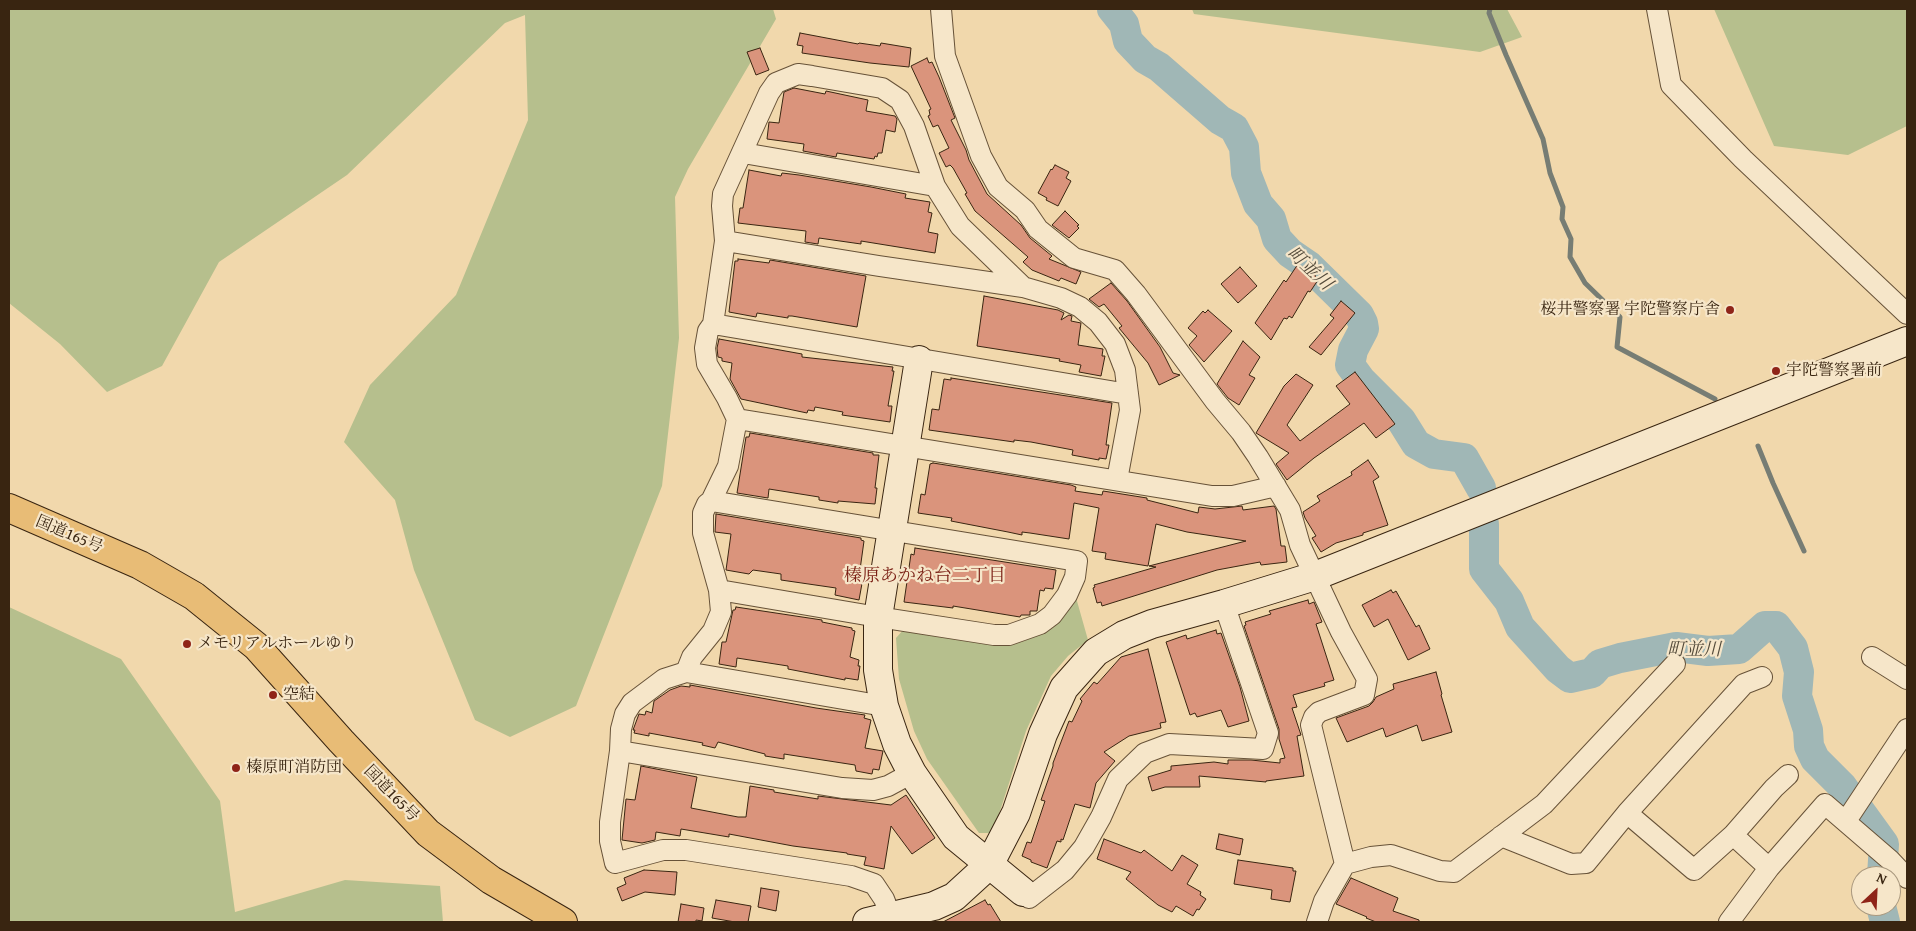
<!DOCTYPE html>
<html>
<head>
<meta charset="utf-8">
<style>
	body { margin:0 }
	#map { position:relative; width:1916px; height:931px; overflow:hidden; background:#f1d8ac; font-family:"Gentium Book Plus",serif }
	canvas { display:block }
	.frame { position:absolute; inset:0; border:10px solid #392511; pointer-events:none }
	.north { position:absolute; left:1851px; top:866px; width:50px; height:50px; box-sizing:border-box; background:#f6e6c9; border:1px solid #aa997f; border-radius:50%; rotate:25deg; font-size:14px; font-weight:700; line-height:20px; text-align:center; color:#392511 }
	.north::after { content:''; display:block; margin:auto; width:18px; height:22px; background:#8f2418; clip-path:polygon(50% 0,100% 100%,50% 72%,0 100%) }
</style>
</head>
<body>
<div id="map">
<canvas width="1916" height="931"></canvas>
<div class="frame"></div>
<div class="north">N</div>
</div>
<script>
const g = document.querySelector('canvas').getContext('2d');
g.lineJoin = 'round';
function fill(path, color) { g.fillStyle = color; g.fill(path, 'evenodd'); }
const toPath = rows => new Path2D(rows.map(r => 'M' + r).join(''));
function trace(path, color, width, dash) { g.strokeStyle = color; g.lineWidth = width; g.lineCap = dash ? 'butt' : 'round'; g.setLineDash(dash || []); g.stroke(path); }
function label(font, color, halo, rows, align = 'center') {
  g.font = font + ' "Gentium Book Plus","Noto Serif JP",serif'; g.lineWidth = 4.5; g.setLineDash([]); g.textBaseline = 'middle'; g.strokeStyle = halo; g.fillStyle = color; for (const [text, x, y, turn = 0] of rows) {
    g.save(); g.translate(x, y); g.rotate((+turn || 0) * Math.PI / 180); g.textAlign = isNaN(turn) ? turn : align; if (halo) g.strokeText(text, 0, 0); g.fillText(text, 0, 0); g.restore();
  }
}
fill(toPath([
	[9,9,773,9,776,19,688,169,675,197,679,338,662,486,576,706,510,737,475,720,414,570,395,500,344,442,370,385,456,295,528,120,525,15,505,23,347,175,219,262,162,366,107,392,60,344,9,303],
	[1192,9,1507,9,1522,37,1480,52,1194,14],
	[1714,9,1907,9,1907,126,1848,155,1774,146],
	[1075,594,1088,640,1068,656,1051,676,1026,731,997,820,990,833,979,833,927,759,914,731,899,679,896,638,904,629,1009,643,1024,641,1042,633],
	[9,607,121,659,220,801,235,912,345,880,440,886,443,922,9,922]
]), '#b6bf8d');
trace(toPath([
	[1490,9,1489,13,1506,55,1543,139,1550,173,1563,207,1562,219,1571,239,1570,257,1585,283,1620,317,1617,347,1715,399],
	[1758,446,1773,483,1804,551]
]), '#777d74', 5);
trace(toPath([
	[1112,9,1124,24,1128,41,1145,59,1159,67,1220,120,1234,128,1244,147,1246,173,1258,204,1271,219,1277,239,1290,253,1309,266,1359,315,1363,323,1364,329,1353,350,1350,365,1361,380,1401,420,1416,444,1434,454,1464,458,1481,488],
	[1484,524,1484,569,1509,601,1520,627,1558,669,1570,678,1592,673,1600,664,1620,658,1676,647,1708,651,1739,649,1765,626,1776,626,1793,648,1799,672,1797,696,1808,730,1809,746,1815,759,1842,786,1884,844,1882,876],
	[1881,906,1885,922]
]), '#a0b7b6', 30);
const building = toPath([
	[800,33,858,44,859,43,880,46,881,43,911,48,909,67,870,63,802,53,803,46,797,45,800,33],
	[760,48,769,70,756,75,747,52,760,48],
	[927,58,929,63,932,62,939,77,955,118,951,120,966,150,969,160,987,194,1021,225,1030,238,1052,256,1049,259,1081,272,1076,284,1061,278,1059,281,1032,270,1023,262,1028,257,975,211,965,194,967,193,953,168,950,165,946,167,939,153,949,148,938,125,933,127,928,116,930,115,929,110,931,109,911,66,927,58],
	[794,88,825,94,826,91,868,100,866,111,895,116,897,119,895,132,886,130,882,153,878,153,877,157,875,156,874,159,837,153,836,157,803,151,804,144,767,139,769,122,779,123,784,92,794,88],
	[1055,165,1069,172,1066,178,1071,181,1058,206,1046,200,1047,198,1038,193,1051,169,1052,170,1055,165],
	[749,170,781,176,782,173,799,175,871,187,906,194,905,198,930,202,928,212,932,213,928,232,938,234,935,253,861,241,861,244,819,238,818,244,805,242,806,231,738,223,740,208,743,208,749,170],
	[1065,211,1079,225,1077,226,1079,228,1069,238,1052,225,1065,211],
	[738,259,769,263,770,260,866,276,857,327,792,316,788,316,788,318,757,313,756,317,729,312,735,261,738,261,738,259],
	[1298,264,1316,276,1315,277,1318,280,1310,292,1308,291,1292,318,1289,316,1287,319,1284,318,1271,340,1255,323,1284,280,1286,282,1298,264],
	[1240,267,1257,286,1238,303,1221,284,1240,267],
	[1111,283,1127,301,1160,347,1173,373,1180,375,1159,385,1148,363,1119,328,1122,326,1104,304,1099,307,1089,299,1111,283],
	[984,296,1058,310,1064,313,1061,320,1069,315,1072,316,1071,321,1081,323,1078,345,1103,349,1102,356,1105,356,1101,376,1079,372,1081,365,1059,361,1060,359,977,346,984,296],
	[1341,301,1355,313,1321,355,1309,347,1334,318,1330,315,1341,301],
	[1208,310,1232,331,1204,362,1189,345,1197,336,1188,328,1203,311,1205,313,1208,310],
	[719,339,802,354,802,357,893,367,892,371,894,371,888,406,892,406,890,422,842,415,843,412,815,407,814,411,808,410,807,413,741,399,730,379,732,363,722,361,722,358,718,357,717,348,719,339],
	[1243,341,1260,357,1249,375,1255,378,1239,405,1228,398,1217,384,1243,341],
	[1355,372,1395,424,1376,438,1364,423,1314,458,1287,480,1276,464,1289,453,1256,433,1284,386,1296,374,1313,385,1287,425,1300,441,1350,404,1336,386,1355,372],
	[951,378,1112,403,1106,445,1109,445,1106,459,1099,458,1099,460,1072,455,1073,450,1031,442,1014,440,1014,442,929,430,932,409,939,410,944,379,951,380,951,378],
	[750,433,873,453,873,455,879,455,875,488,877,488,875,504,838,501,838,503,819,500,819,497,769,489,768,498,737,493,746,437,749,437,750,433],
	[1368,460,1379,477,1373,481,1388,525,1363,533,1363,535,1336,543,1321,552,1312,538,1316,536,1305,518,1303,512,1320,501,1317,496,1352,475,1351,472,1368,460],
	[933,463,1071,485,1076,487,1075,491,1102,495,1103,491,1147,498,1147,500,1198,513,1199,507,1215,509,1242,506,1243,510,1274,506,1276,509,1281,546,1285,546,1287,562,1261,565,1260,562,1217,570,1102,606,1101,602,1097,603,1093,588,1095,587,1094,585,1156,567,1149,566,1246,541,1187,532,1156,524,1148,566,1105,559,1106,553,1092,551,1099,508,1074,503,1069,539,1030,533,1022,532,1022,535,1008,532,951,521,952,518,918,513,921,494,925,495,930,464,933,463],
	[716,514,861,538,861,540,864,541,859,577,863,578,859,600,835,595,836,588,781,580,781,574,753,570,749,574,726,570,731,534,715,532,716,514],
	[915,548,1056,570,1053,589,1045,588,1044,591,1040,590,1037,611,1030,611,1030,615,1021,615,1020,617,953,606,953,608,904,602,911,554,914,555,915,548],
	[1391,590,1393,593,1396,591,1416,627,1419,625,1430,649,1408,660,1388,619,1374,627,1362,605,1391,590],
	[1308,600,1309,604,1314,602,1322,622,1316,624,1334,680,1324,683,1325,686,1293,695,1297,707,1292,708,1301,735,1297,736,1304,776,1266,781,1266,782,1199,776,1200,787,1165,787,1152,791,1148,777,1171,770,1171,766,1214,762,1228,764,1228,760,1251,760,1280,763,1280,759,1285,758,1279,739,1279,729,1244,626,1246,625,1245,622,1271,614,1269,611,1308,600],
	[736,607,822,620,822,622,852,628,852,630,855,631,850,657,859,660,858,666,860,666,858,680,845,678,845,680,788,669,788,666,737,658,736,667,719,664,722,642,726,642,733,610,735,610,736,607],
	[1216,630,1217,634,1221,633,1240,687,1249,721,1228,727,1221,710,1197,717,1195,713,1190,715,1166,642,1186,635,1187,639,1216,630],
	[1148,649,1166,722,1160,723,1161,728,1129,736,1104,752,1115,761,1096,783,1090,808,1075,804,1063,840,1061,839,1061,842,1057,841,1047,868,1031,862,1031,860,1022,856,1027,842,1031,843,1045,801,1041,800,1053,766,1053,763,1069,721,1072,722,1082,701,1080,699,1094,682,1097,684,1121,657,1148,649],
	[1436,672,1442,694,1441,695,1452,732,1422,741,1417,725,1386,737,1383,728,1347,742,1336,718,1369,706,1373,702,1376,697,1394,689,1393,684,1436,672],
	[690,685,816,708,865,715,864,718,871,720,865,748,883,751,879,770,873,769,872,774,856,771,855,765,784,754,784,759,765,756,765,754,718,742,715,748,702,745,703,743,649,733,649,736,634,733,635,730,633,730,639,714,645,715,646,711,652,713,654,701,670,690,681,686,690,687,690,685],
	[641,766,697,777,691,808,738,817,746,817,750,786,774,790,774,792,818,799,818,796,891,805,906,795,935,838,912,854,891,826,884,869,864,865,866,857,847,854,847,853,793,846,729,834,729,837,681,829,680,836,656,832,655,840,642,843,622,840,626,799,635,800,641,766],
	[1219,834,1243,839,1240,855,1216,849,1219,834],
	[1104,839,1141,853,1144,850,1172,871,1182,855,1198,865,1187,884,1201,892,1200,895,1206,899,1199,910,1197,909,1193,916,1176,906,1172,912,1158,905,1126,879,1131,872,1097,859,1104,839],
	[1238,860,1293,868,1293,871,1296,871,1290,902,1271,899,1272,890,1234,884,1238,860],
	[644,870,677,872,675,895,645,892,622,901,617,888,626,884,624,878,644,870],
	[1351,878,1398,898,1393,911,1419,920,1419,922,1376,922,1366,918,1367,917,1336,904,1351,878],
	[761,888,779,891,776,911,758,907,761,888],
	[716,900,751,906,748,922,735,922,712,918,716,900],
	[985,900,988,905,990,904,1001,922,943,922,985,900],
	[681,904,704,908,702,921,696,920,696,922,678,922,681,904]
]);
fill(building, '#da947c');
trace(building, '#392511', 1);
const street = toPath([
	[941,9,945,56,981,156,998,187,1025,210,1038,229,1074,258,1115,270,1136,294,1215,401,1241,432,1258,457,1290,510,1300,545,1341,632,1367,679,1364,695,1319,712,1314,717,1311,725,1345,864,1324,901,1317,922],
	[1657,9,1671,85,1743,159,1907,314],
	[743,153,935,186],
	[725,241,879,266,1023,287,1061,298,1080,307,1098,322,1115,344,1125,370,1130,410,1117,480],
	[713,324,1128,394],
	[737,419,1212,496,1233,496,1276,486],
	[711,501,707,504,703,513,703,533,719,590],
	[1872,657,1907,679],
	[686,672,664,679,632,703,625,714,621,729,620,751,610,822,610,841,615,863,663,850,686,850,851,876,874,884,884,899,891,917],
	[884,706,686,672,692,657,713,631,721,612,719,590,878,617,994,635,1009,635,1040,624,1052,615,1067,595,1075,577,1077,561,711,501,728,466,737,419,727,398,707,364,705,348,708,331,713,324,725,241,722,206,723,194,769,93,776,83,798,74,812,76,882,88,900,100,914,126,935,186,960,226,1023,287],
	[620,751,842,788,873,790,888,786,912,773],
	[1627,813,1694,870,1733,835,1774,788,1788,775],
	[1846,821,1907,729],
	[1733,835,1769,868],
	[1501,836,1571,864,1586,863,1627,813,1744,684,1762,677],
	[1345,864,1371,857,1391,855,1440,871,1454,872,1544,804,1675,664],
	[1023,892,1029,898,1065,870,1084,847,1101,817,1118,779,1145,753,1169,744,1263,749,1268,733,1224,604],
	[1729,922,1769,868,1825,804,1890,860,1907,878]
]);
const secondary = toPath([
	[919,360,878,617,878,670,884,706,897,744,912,773,956,837,1023,892],
	[867,922,934,906,954,897,989,865,1016,813,1043,734,1064,688,1096,652,1124,635,1152,624,1224,604,1315,576,1907,341]
]);
const highway = toPath([
	[9,508,140,565,194,596,256,646,341,741,428,833,491,880,563,922]
]);
trace(street, '#675238', 22);
trace(secondary, '#392511', 30);
trace(highway, '#392511', 30);
trace(street, '#f6e6c9', 20);
trace(secondary, '#f6e6c9', 28);
trace(highway, '#e8bc76', 28);
for (const [x, y, r, color] of [
	[1730,310,5,"#8f2418"],
	[1776,371,5,"#8f2418"],
	[187,644,5,"#8f2418"],
	[273,695,5,"#8f2418"],
	[236,768,5,"#8f2418"]
]) { const dot = new Path2D(); dot.arc(x, y, r, 0, 2 * Math.PI); g.fillStyle = color; g.fill(dot); trace(dot, '#f6e6c9', 2); }
label('16px', '#392511', '#f6e6c9', [
	["桜井警察署 宇陀警察庁舎",1720,310,"right"],
	["宇陀警察署前",1786,371],
	["メモリアルホールゆり",197,644],
	["空結",283,695],
	["榛原町消防団",246,768]
], 'left');
label('16px', '#392511', '#f6e6c9', [
	["国道165号",69,535,23],
	["国道165号",391,794,46]
]);
label('italic 18px', '#534a3a', '#f6e6c9', [
	["町並川",1309,269,43],
	["町並川",1694,650]
]);
label('18px', '#7a1f14', '#f6e6c9', [
	["榛原あかね台二丁目",925,576]
]);
</script>
</body>
</html>
